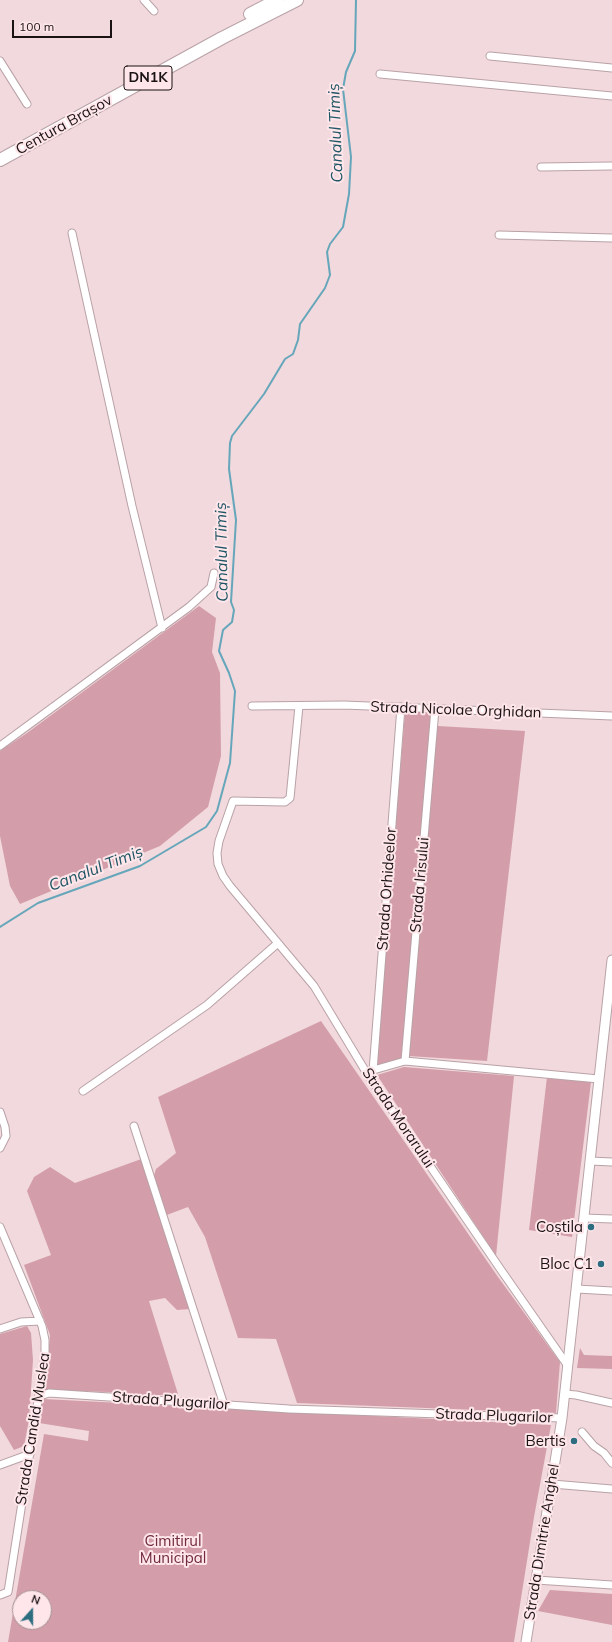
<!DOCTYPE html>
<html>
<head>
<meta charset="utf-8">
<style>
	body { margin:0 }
	#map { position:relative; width:612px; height:1642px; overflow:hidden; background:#f1d9dd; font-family:Mulish,sans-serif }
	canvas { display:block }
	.north { position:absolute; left:12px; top:1590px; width:40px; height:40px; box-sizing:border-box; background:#fee6ea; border:1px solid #a39194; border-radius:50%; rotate:21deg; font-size:11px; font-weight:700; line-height:16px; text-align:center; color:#1a1213 }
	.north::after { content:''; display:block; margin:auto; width:14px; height:18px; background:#2c6d80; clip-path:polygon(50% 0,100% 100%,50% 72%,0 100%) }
	.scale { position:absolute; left:12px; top:20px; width:100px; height:18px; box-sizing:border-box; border:2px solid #1a1213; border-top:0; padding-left:5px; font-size:12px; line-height:14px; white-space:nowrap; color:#1a1213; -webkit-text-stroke:3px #fee6ea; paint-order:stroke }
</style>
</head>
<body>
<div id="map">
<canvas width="612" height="1642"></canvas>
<div class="north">N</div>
<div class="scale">100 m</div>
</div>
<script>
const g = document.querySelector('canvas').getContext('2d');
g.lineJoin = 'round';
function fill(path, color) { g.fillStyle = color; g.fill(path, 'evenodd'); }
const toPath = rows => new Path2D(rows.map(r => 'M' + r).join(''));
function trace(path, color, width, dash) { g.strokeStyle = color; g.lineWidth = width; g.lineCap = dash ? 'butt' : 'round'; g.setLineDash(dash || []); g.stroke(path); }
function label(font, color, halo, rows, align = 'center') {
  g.font = font + ' Mulish,sans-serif'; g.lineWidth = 4; g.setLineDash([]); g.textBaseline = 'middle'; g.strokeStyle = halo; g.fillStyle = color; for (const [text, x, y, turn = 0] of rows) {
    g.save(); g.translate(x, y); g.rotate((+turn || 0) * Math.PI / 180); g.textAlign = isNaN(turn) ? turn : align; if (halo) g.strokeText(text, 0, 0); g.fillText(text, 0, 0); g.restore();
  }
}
fill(toPath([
	[199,606,216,618,212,652,220,673,221,756,208,807,160,846,20,904,10,886,0,836,0,751,27,733],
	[405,712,432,712,438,726,525,731,487,1061,408,1056,376,1067],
	[321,1021,498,1277,560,1362,556,1413,297,1403,276,1339,238,1338,205,1237,188,1207,164,1216,190,1309,177,1310,165,1298,149,1301,178,1394,143,1396,108,1392,45,1390,50,1335,24,1265,51,1255,27,1191,34,1177,50,1167,75,1183,144,1158,153,1179,156,1169,176,1153,158,1097],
	[404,1067,514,1076,496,1256,377,1075],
	[547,1077,591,1082,572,1237,529,1230],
	[27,1326,31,1333,33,1360,29,1420,24,1446,14,1450,0,1426,0,1334],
	[580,1348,584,1355,612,1356,612,1369,577,1368],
	[43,1399,551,1425,534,1517,514,1642,8,1642,44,1434,88,1441,89,1431,39,1423],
	[20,1598,44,1598,44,1622,20,1622],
	[550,1590,612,1594,612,1625,538,1611]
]), '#d39ea9');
trace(toPath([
	[0,927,38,903,140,866,206,827,217,811,230,763,235,691,229,673,219,651,223,630,232,622,234,610,231,602,236,520,229,469,230,443,232,436,264,394,285,359,293,354,298,340,300,324,325,288,330,275,327,252,330,244,343,227,349,194,351,157,343,89,346,72,355,51,356,0]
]), '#66a6ba', 2);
const minor = toPath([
	[144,0,154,11],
	[490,56,612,68],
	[0,61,27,104],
	[380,74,612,96],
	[541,167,612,166],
	[72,233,132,506,162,628],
	[499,235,612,238],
	[252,706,344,705,612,716],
	[299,706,290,798,285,802,233,801,219,841,217,853,218,864,223,876,230,886,314,986,366,1072,501,1270,568,1366],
	[0,746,189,607,211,587,214,573],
	[405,1061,435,709],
	[370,1071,405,1061,599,1079],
	[373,1071,401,707],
	[83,1091,207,1005,278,943],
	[0,1112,5,1127,6,1136,0,1148],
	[134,1126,224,1405],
	[590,1161,612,1162],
	[584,1218,612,1219],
	[0,1227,42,1326,45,1340,45,1356,8,1592,0,1595],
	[577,1289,612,1291],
	[0,1329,21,1322,40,1321],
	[565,1394,576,1395,612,1403],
	[40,1396,49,1393,289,1409,562,1418],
	[582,1432,594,1446,604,1453,612,1463],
	[0,1465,30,1454],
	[552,1484,612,1489],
	[536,1580,612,1585]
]);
const tertiary = toPath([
	[526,1642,562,1418,612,960]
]);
const trunk = toPath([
	[250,14,277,0],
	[0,160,222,38,297,0]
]);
trace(minor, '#b9a2a7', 9);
trace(tertiary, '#b9a2a7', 11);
trace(trunk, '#b9a2a7', 14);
trace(minor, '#fff', 7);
trace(tertiary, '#fff', 9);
trace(trunk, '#fff', 12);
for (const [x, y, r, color] of [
	[591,1227,4,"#2c6d80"],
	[601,1264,4,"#2c6d80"],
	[574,1441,4,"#2c6d80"]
]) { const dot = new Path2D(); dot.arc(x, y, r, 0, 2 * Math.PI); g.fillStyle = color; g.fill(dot); trace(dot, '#fee6ea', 1.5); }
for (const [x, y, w] of [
	[148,78,48]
]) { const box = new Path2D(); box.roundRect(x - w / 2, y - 12, w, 24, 3); g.fillStyle = '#fee6ea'; g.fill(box); trace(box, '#1a1213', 1); }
label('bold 14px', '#1a1213', null, [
	["DN1K",148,78]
]);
label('15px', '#1a1213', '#fee6ea', [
	["Centura Brașov",64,125,-29],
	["Strada Nicolae Orghidan",456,710,2],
	["Strada Irisului",420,885,-85],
	["Strada Orhideelor",387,889,-86],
	["Strada Morarului",398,1118,56],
	["Strada Plugarilor",171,1401,4],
	["Strada Plugarilor",494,1416,2],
	["Strada Candid Muslea",33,1429,-81],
	["Strada Dimitrie Anghel",542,1542,-81]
]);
label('15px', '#1a1213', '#fee6ea', [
	["Coștila",583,1227],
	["Bloc C1",593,1264],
	["Bertis",566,1441]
], 'right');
label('15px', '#712a3f', '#fee6ea', [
	["Cimitirul",173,1541],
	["Municipal",173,1558]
]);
label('italic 16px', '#1f5564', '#fee6ea', [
	["Canalul Timiș",336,133,-92],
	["Canalul Timiș",222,552,-91],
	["Canalul Timiș",96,869,-21]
]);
</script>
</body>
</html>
